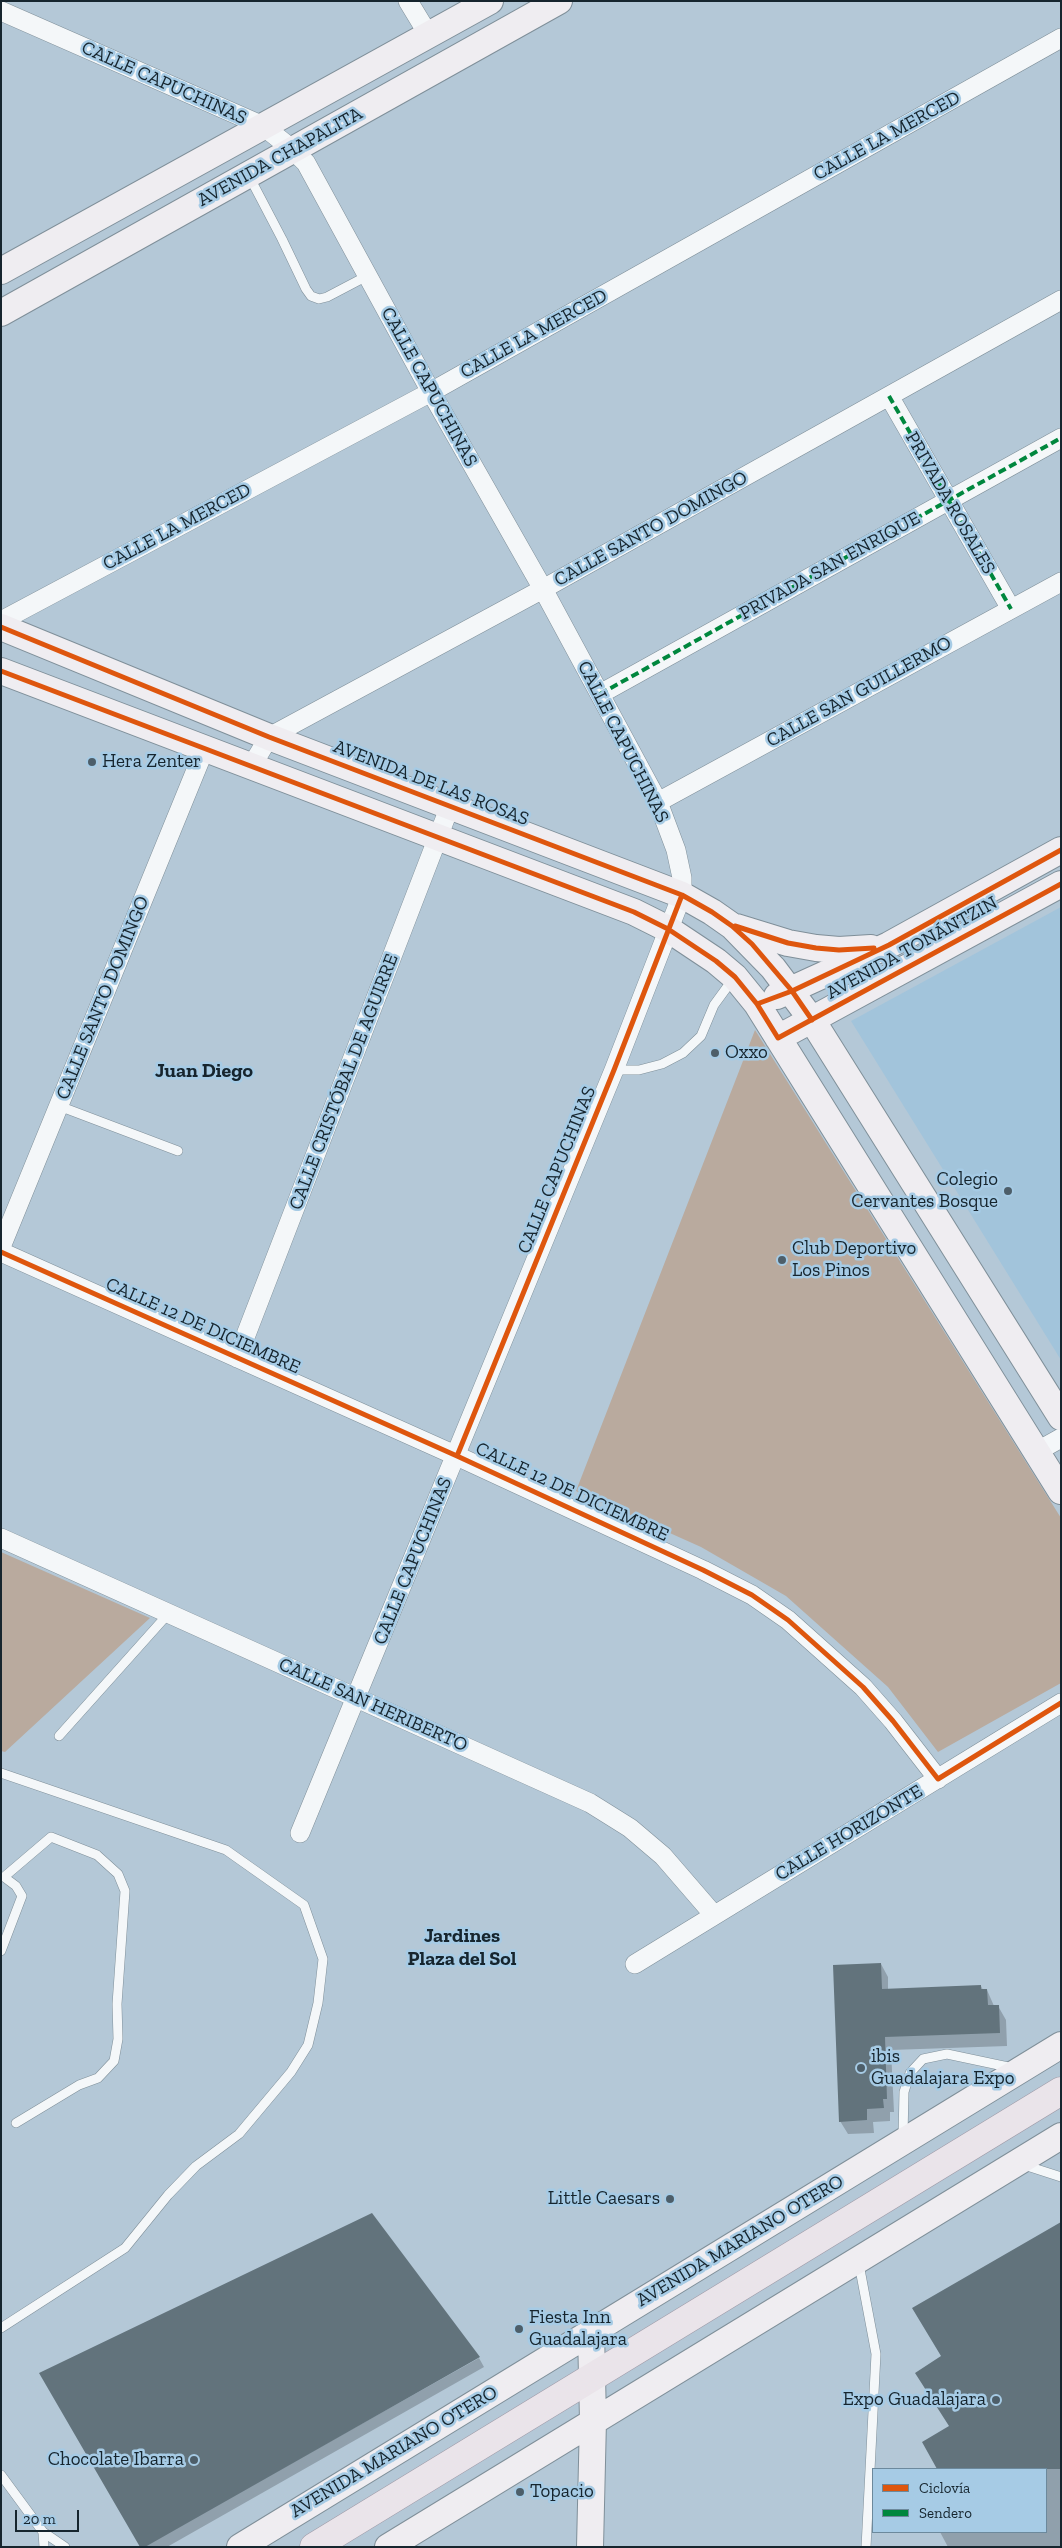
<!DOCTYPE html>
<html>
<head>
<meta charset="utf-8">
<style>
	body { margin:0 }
	#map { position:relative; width:1062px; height:2548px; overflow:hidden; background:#b4c8d7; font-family:"Zilla Slab",serif }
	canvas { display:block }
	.frame { position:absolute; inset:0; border:2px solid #16252e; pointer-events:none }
	.legend { position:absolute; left:872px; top:2468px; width:175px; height:65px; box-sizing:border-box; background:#a6cbe5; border:1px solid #6c899c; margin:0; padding:6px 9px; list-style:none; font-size:15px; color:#16252e }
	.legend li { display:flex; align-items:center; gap:10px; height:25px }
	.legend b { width:25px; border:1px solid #6c899c }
	.scale { position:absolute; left:15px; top:2510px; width:64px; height:22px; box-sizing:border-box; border:2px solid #16252e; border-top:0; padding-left:6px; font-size:15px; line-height:18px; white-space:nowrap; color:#16252e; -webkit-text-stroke:4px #a6cbe5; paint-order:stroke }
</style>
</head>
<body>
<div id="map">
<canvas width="1062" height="2548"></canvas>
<div class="frame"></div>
<ul class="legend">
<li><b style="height:6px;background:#de560e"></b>Ciclovía</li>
<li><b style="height:6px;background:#00873e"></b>Sendero</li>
</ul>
<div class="scale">20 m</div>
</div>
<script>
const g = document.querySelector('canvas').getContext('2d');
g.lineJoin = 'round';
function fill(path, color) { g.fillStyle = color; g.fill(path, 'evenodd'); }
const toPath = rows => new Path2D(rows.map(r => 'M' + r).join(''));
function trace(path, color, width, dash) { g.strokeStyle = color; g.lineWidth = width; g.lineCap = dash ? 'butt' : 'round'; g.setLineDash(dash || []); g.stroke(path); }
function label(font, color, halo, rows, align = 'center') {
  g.font = font + ' "Zilla Slab",serif'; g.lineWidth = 5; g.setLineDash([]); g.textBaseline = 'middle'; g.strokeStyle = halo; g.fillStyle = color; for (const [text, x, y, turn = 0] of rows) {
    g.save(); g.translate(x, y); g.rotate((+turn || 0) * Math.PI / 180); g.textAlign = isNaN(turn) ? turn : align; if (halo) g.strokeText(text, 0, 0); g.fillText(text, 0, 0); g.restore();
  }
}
fill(toPath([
	[1061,907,1061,1360,851,1021]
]), '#a2c4db');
fill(toPath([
	[755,1030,1061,1518,1061,1683,938,1752,888,1687,786,1596,701,1547,576,1491],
	[1,1552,150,1618,5,1752,1,1751]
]), '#b9aa9e');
fill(toPath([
	[881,1964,888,1977,888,1990,981,1986,983,1990,987,1990,994,2006,998,2006,1006,2020,1007,2046,891,2050,894,2112,890,2112,890,2121,873,2122,874,2133,848,2134,840,2121],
	[1061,2224,1061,2547,948,2547,940,2532,1046,2532,1046,2469,939,2469,923,2443,950,2427,942,2357],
	[479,2358,484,2367,167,2547,142,2547]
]), '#0003');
fill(toPath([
	[881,1963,882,1989,981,1985,981,1989,987,1989,988,2005,999,2005,1000,2033,885,2037,887,2099,883,2099,884,2108,867,2109,867,2120,839,2122,833,1965],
	[372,2213,480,2357,145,2547,140,2547,39,2373],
	[1061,2222,1061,2469,937,2469,922,2442,949,2426,915,2373,941,2356,912,2308]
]), '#62737c');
const lane = toPath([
	[249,176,282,239,306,289,311,296,319,299,327,297,367,276],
	[614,1070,639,1070,662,1064,683,1053,701,1036,714,1005,733,979],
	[59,1106,178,1151],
	[59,1736,169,1613],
	[1,1773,226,1850,304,1905,323,1959,318,2003,308,2045,291,2072,239,2134,196,2166,168,2195,125,2248,1,2328],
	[1,1951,22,1896,16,1886,4,1877,51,1837,97,1855,118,1874,125,1891,117,2004,118,2039,114,2061,98,2078,79,2085,16,2123],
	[903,2136,904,2092,910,2073,923,2059,947,2054,1013,2068],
	[1024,2165,1061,2177],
	[859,2264,876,2354,866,2547],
	[1,2475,43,2532,65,2547],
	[43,2532,44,2547]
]);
const street = toPath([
	[408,1,428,34],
	[1,11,263,126,292,149,306,163,431,392,543,589,658,802,676,850,682,878,682,895,614,1070,300,1833],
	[889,396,1011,609],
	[1,621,431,392,1061,38],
	[600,694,1061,438],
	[251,767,269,737,543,589,1061,300],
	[658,802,1061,582],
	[1,1247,205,748],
	[1,1252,457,1456,703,1570,752,1595,788,1620,863,1687,893,1721,938,1779],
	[237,1358,450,806],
	[1036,1452,1061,1438],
	[1,1538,590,1803,630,1828,663,1856,714,1915],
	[635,1964,1061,1703]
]);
const secondary = toPath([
	[1,271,490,1],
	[1,313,559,1],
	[1,627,269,737,682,895,712,912,732,926,773,968,812,1020,1061,1417],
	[1,671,634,912,668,929,716,961,735,977,757,1004,1061,1491],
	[736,927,788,943,816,948,839,950,871,948],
	[777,996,889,945,1061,850],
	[778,1038,1061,884],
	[240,2547,1061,2045],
	[388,2547,1061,2136],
	[590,2547,593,2420,591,2332]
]);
const primary = toPath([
	[314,2547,1061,2091]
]);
trace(lane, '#7f8f99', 10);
trace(street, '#7f8f99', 20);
trace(secondary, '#7f8f99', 28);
trace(primary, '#9f9ba8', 29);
trace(lane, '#f4f7f9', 9);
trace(street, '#f4f7f9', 19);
trace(secondary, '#efedf1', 26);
trace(primary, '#eae4ea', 28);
trace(toPath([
	[889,396,1011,609],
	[600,694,1061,438]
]), '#00873e', 4, [8, 4]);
trace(toPath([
	[1,627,269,737,682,895,712,912,732,926,752,944,792,991,812,1020],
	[1,671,634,912,668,929,716,961,735,977,757,1004,778,1038,1061,884],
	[735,926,788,943,816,948,839,950,874,948],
	[757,1004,792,991,889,945,1061,850],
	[1,1252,457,1456,703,1570,752,1595,788,1620,863,1687,893,1721,938,1779,1061,1703],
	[457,1456,614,1070,682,895]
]), '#de560e', 5);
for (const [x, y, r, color] of [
	[92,762,5,"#4d5e69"],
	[715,1053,5,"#4d5e69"],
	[1008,1191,5,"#4d5e69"],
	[782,1260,5,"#4d5e69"],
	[861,2068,5,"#4d5e69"],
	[670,2199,5,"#4d5e69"],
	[519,2329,5,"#4d5e69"],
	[996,2400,5,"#4d5e69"],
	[194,2460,5,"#4d5e69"],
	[520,2492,5,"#4d5e69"]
]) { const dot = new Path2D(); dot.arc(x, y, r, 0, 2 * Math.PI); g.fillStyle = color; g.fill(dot); trace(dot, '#a6cbe5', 2); }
label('19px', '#16252e', '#a6cbe5', [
	["CALLE CAPUCHINAS",164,83,24],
	["CALLE LA MERCED",887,136,-29],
	["AVENIDA CHAPALITA",280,157,-29],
	["CALLE LA MERCED",534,334,-29],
	["CALLE CAPUCHINAS",429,387,61],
	["PRIVADA ROSALES",950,503,60],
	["CALLE LA MERCED",177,527,-28],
	["CALLE SANTO DOMINGO",651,529,-29],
	["PRIVADA SAN ENRIQUE",830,566,-29],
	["CALLE SAN GUILLERMO",859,692,-29],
	["CALLE CAPUCHINAS",623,742,63],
	["AVENIDA DE LAS ROSAS",431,783,21],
	["AVENIDA TONÁNTZIN",912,948,-29],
	["CALLE SANTO DOMINGO",103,998,-68],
	["CALLE CRISTÓBAL DE AGUIRRE",344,1082,-69],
	["CALLE CAPUCHINAS",557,1170,-68],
	["CALLE 12 DE DICIEMBRE",203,1326,24],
	["CALLE 12 DE DICIEMBRE",572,1492,25],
	["CALLE CAPUCHINAS",413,1561,-68],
	["CALLE SAN HERIBERTO",373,1705,24],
	["CALLE HORIZONTE",849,1833,-31],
	["AVENIDA MARIANO OTERO",740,2241,-31],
	["AVENIDA MARIANO OTERO",394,2452,-31]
]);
label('19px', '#16252e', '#a6cbe5', [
	["Hera Zenter",102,762],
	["Oxxo",725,1053],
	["Colegio",998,1180,"right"],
	["Cervantes Bosque",998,1202,"right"],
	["Club Deportivo",792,1249],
	["Los Pinos",792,1271],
	["ibis",871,2057],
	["Guadalajara Expo",871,2079],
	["Little Caesars",660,2199,"right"],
	["Fiesta Inn",529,2318],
	["Guadalajara",529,2340],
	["Expo Guadalajara",986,2400,"right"],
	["Chocolate Ibarra",184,2460,"right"],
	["Topacio",530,2492]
], 'left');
label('bold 20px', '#16252e', '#a6cbe5', [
	["Juan Diego",204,1071],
	["Jardines",462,1936],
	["Plaza del Sol",462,1959]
]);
</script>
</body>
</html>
